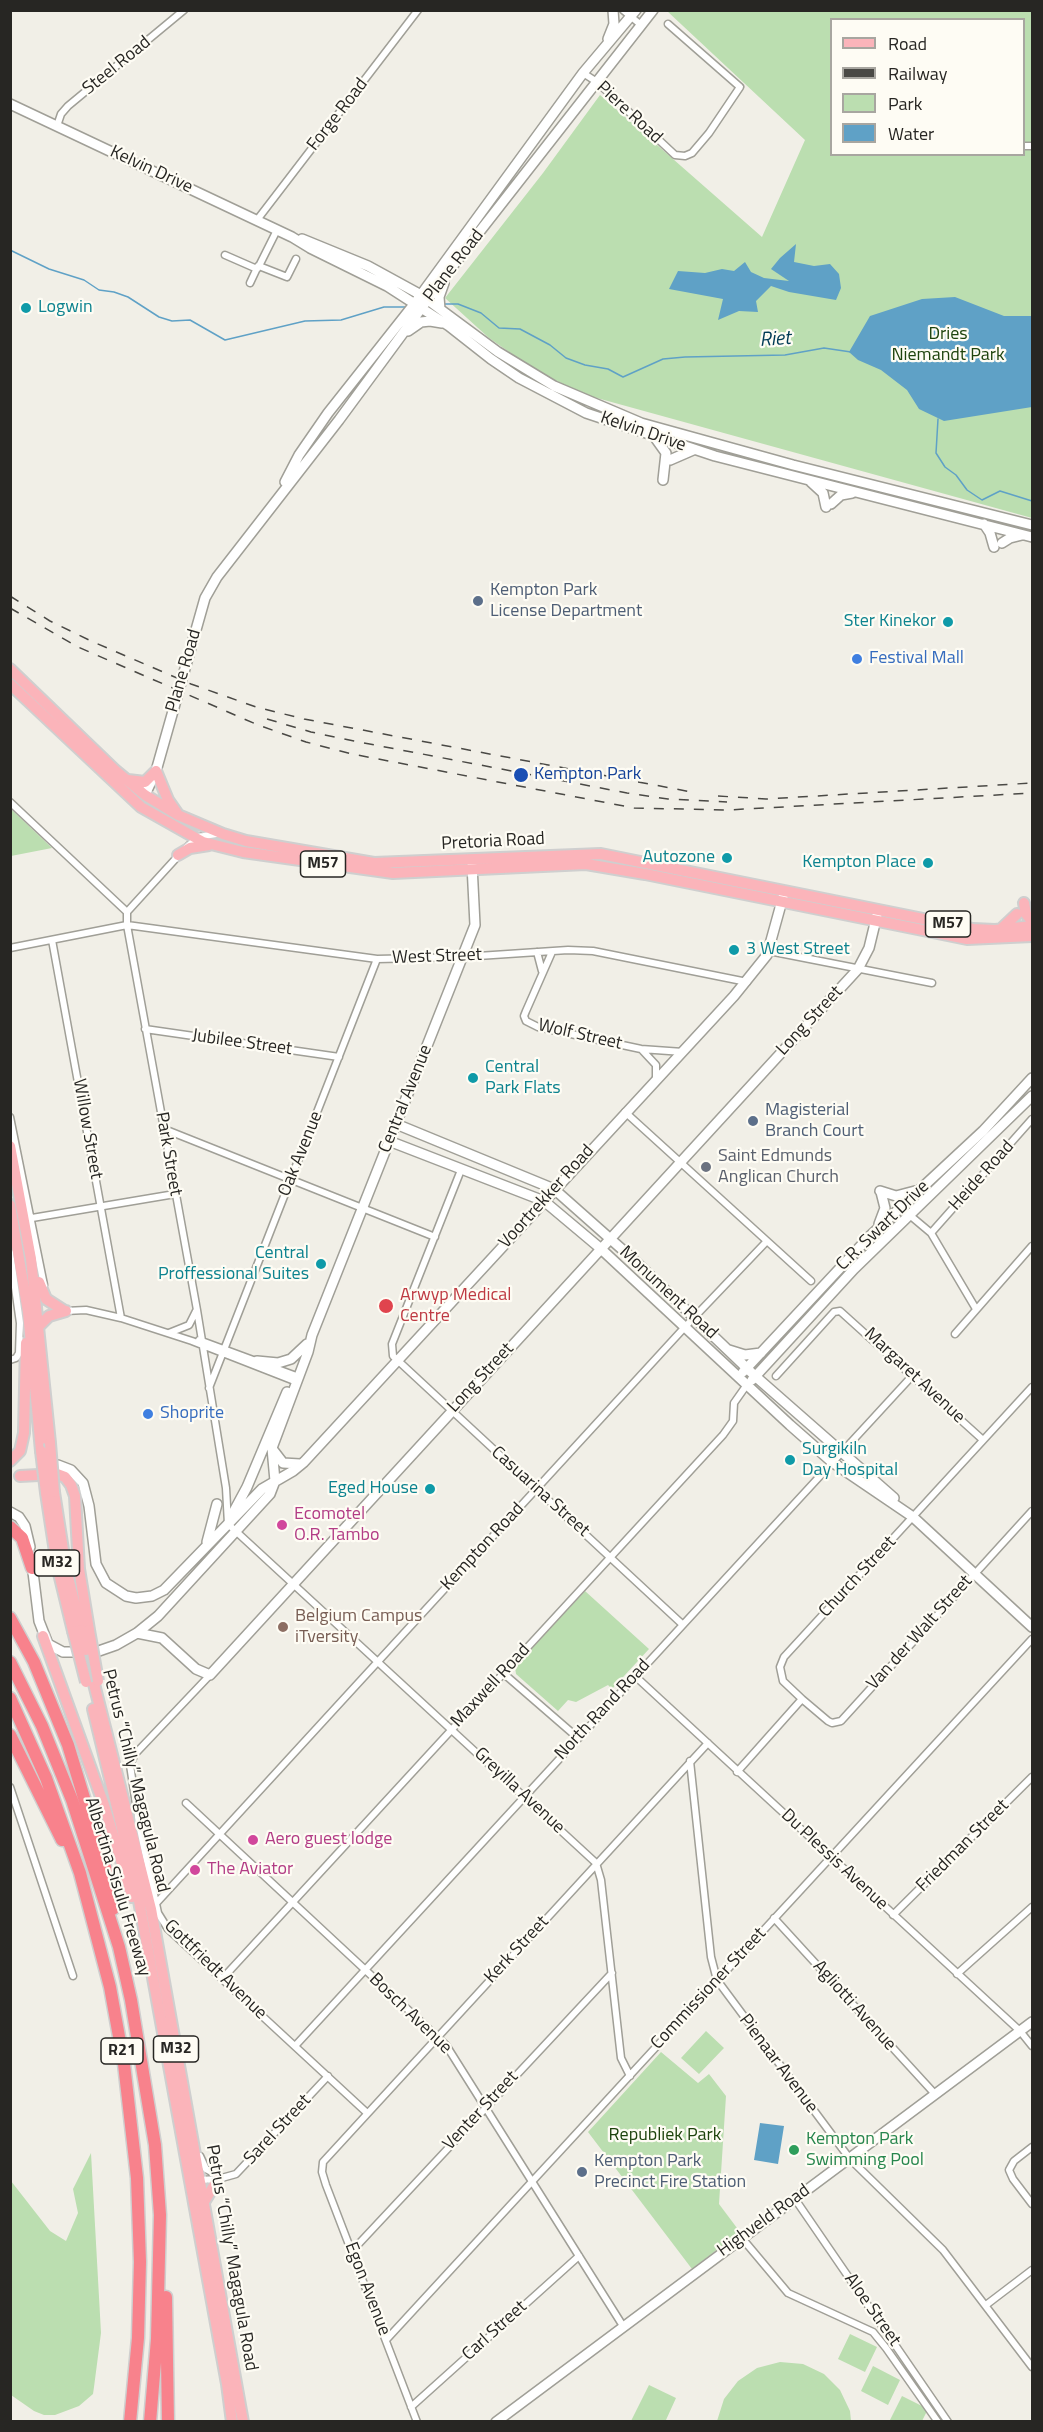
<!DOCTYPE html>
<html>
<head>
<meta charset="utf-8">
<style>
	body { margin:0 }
	#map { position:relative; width:1043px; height:2432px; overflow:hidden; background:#f1efe7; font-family:"Titillium Web",sans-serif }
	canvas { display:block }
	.frame { position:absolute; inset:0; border:12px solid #272623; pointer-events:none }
	.legend { position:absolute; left:830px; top:18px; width:195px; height:138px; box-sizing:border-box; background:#fefcf4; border:2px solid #a8a6a0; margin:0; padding:8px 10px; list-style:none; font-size:18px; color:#272623 }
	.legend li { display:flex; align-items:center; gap:12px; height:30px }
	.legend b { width:30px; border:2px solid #a8a6a0 }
</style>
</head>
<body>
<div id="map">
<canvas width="1043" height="2432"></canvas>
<div class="frame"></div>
<ul class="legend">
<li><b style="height:8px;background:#fbb4ba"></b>Road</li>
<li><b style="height:8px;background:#4a4945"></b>Railway</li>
<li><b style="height:16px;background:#bbdeb0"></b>Park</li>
<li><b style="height:16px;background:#5fa1c6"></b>Water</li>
</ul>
</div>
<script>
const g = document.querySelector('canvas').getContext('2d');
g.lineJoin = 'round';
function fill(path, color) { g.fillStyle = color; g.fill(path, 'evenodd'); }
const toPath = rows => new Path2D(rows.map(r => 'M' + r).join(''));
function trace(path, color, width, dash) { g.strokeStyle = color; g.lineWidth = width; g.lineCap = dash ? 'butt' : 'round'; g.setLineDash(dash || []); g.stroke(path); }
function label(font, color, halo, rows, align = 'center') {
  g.font = font + ' "Titillium Web",sans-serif'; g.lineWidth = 4.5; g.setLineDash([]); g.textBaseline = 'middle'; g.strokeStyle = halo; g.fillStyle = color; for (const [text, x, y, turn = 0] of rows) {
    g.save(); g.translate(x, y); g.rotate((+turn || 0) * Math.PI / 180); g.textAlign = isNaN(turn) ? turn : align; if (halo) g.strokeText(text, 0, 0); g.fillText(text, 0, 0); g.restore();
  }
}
fill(toPath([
	[667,11,1032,11,1032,518,586,395,538,372,489,338,445,298,543,173,600,95,762,237,805,140],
	[832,20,1024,20,1024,154,832,154],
	[11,809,52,848,11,856],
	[585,1591,649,1649,612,1689,608,1685,576,1702,568,1700,558,1711,516,1674,515,1667],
	[706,2031,724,2048,699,2074,681,2058],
	[661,2052,698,2083,709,2074,726,2096,719,2204,740,2232,692,2269,588,2132],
	[91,2153,101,2333,94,2387,93,2394,79,2406,55,2415,44,2415,34,2411,11,2395,11,2181,50,2231,66,2241,78,2213,73,2189],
	[850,2334,877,2347,865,2372,838,2359],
	[780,2362,803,2364,824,2374,840,2390,850,2411,851,2421,717,2421,724,2399,738,2381,757,2368],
	[873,2366,900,2380,888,2405,861,2391],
	[649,2385,676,2398,666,2420,669,2421,631,2421],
	[902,2396,928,2409,922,2421,889,2422]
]), '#bbdeb0');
fill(toPath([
	[796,244,794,262,814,266,830,264,839,274,841,288,836,300,789,292,771,286,756,301,758,312,739,311,718,320,723,299,669,289,678,271,705,273,722,269,734,271,745,262,751,272,764,278,789,281,771,269,780,258],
	[955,297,1004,316,1032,316,1032,407,944,421,919,409,907,390,881,370,858,360,849,352,870,316,922,299],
	[760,2123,784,2126,778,2164,754,2160]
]), '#5fa1c6');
trace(toPath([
	[10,250,49,269,84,280,99,290,114,292,128,297,159,317,172,321,190,320,225,340,305,321,341,320,384,307,406,307],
	[443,304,458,304,481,313,499,328,520,329,550,345,566,358,585,365,608,369,623,377,663,359,685,357,785,355,824,348,851,352],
	[938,419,936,453,945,467,956,475,967,490,982,500,1000,491,1032,501]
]), '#5fa1c6', 1.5);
const street = toPath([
	[623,10,641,25],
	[583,73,597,82,675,155,685,156,692,153,709,133,740,87,668,24],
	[57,126,61,114,68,106,184,10],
	[1024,146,1032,146],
	[257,220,418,10],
	[277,230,259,266,287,277,296,259],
	[225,255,257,269],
	[250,283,258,266],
	[10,802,127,912],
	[186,848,198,837,216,834],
	[179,855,127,912,127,925,197,1310,226,1488,228,1524,596,1863,601,1880,621,2058,630,2076],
	[52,940,121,1318],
	[10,948,127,925,377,959,463,957,568,950,593,951,747,982],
	[769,951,932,983],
	[537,952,542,971],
	[552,952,526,1011,524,1016,526,1021,538,1027,641,1049,683,1052],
	[145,1029,339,1057],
	[642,1050,656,1065,656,1079],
	[625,1112,811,1281],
	[10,1117,44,1285],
	[164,1129,435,1237],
	[461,1170,392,1344,393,1356,682,1624],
	[900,1207,931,1233,976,1309],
	[32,1218,175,1194],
	[931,1233,1032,1119],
	[10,1252,20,1323,19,1353,16,1358,10,1360],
	[65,1311,86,1310,121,1318,192,1341,297,1382],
	[169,1333,189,1325,196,1311],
	[955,1334,1032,1246],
	[199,1340,299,1377],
	[776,1376,834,1312,840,1311,983,1440],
	[209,1388,377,959],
	[503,1673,578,1738],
	[210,1675,135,1754,130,1765,139,1824,158,1913,168,1929,366,2112],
	[635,1676,1020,2031,1032,2046],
	[802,1699,828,1721,832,1723,841,1721,1032,1511],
	[690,1761,711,1957,717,1980,850,2159,943,2250,1032,2367],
	[737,1772,802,1699,783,1681,780,1667,784,1657,1032,1387],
	[10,1787,73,1976],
	[186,1803,446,2045,623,2326],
	[150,1910,684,1328,767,1241],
	[893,1915,1032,1777],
	[774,1918,934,2093],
	[957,1974,1032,1907],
	[222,1979,723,1435,733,1421,734,1403,746,1386],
	[295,2046,913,1375],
	[1032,2147,1014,2161,1009,2170,1013,2179,1032,2204],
	[200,2156,206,2169,221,2177],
	[199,2180,218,2179,236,2174,328,2076],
	[795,2199,948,2422],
	[741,2237,788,2293,873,2332,886,2348,938,2422],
	[352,2251,612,1973],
	[986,2305,1032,2270],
	[386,2340,1032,1639],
	[411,2407,579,2256],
	[417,2422,326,2185,322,2172,323,2162,708,1743]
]);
const secondary = toPath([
	[608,39,614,24,613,10],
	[10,104,292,237,310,248,387,286,449,326,491,359,519,378,586,413,715,456,1032,537],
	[302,239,368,266,421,295,498,352,554,386,641,423,793,465,1032,525],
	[440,309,439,297,444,283],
	[408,331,421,322,430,321,442,323],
	[656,439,666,453,663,480],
	[670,460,693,450],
	[285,482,299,455,328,413,415,303,583,73,636,10],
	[811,482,823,493,826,507],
	[831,504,841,495,852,493],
	[984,524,990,533,994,547],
	[1002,543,1010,538,1022,535],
	[145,795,156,771,205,598,217,577,339,420,448,272,653,10],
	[396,1124,554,1189,633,1259,755,1376,894,1498],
	[389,1141,544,1201,600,1248,790,1425,832,1462,913,1517,1032,1627],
	[880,1191,896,1196,915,1191],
	[879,1224,885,1208,881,1192],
	[729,1350,745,1355,761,1353],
	[257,1361,278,1363,291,1359,307,1344],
	[743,1372,870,1236,983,1131,1032,1078],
	[752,1380,854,1269,1032,1096],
	[273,1450,283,1463,300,1464],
	[46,1468,58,1465,71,1470,83,1483,89,1506,96,1564,106,1583,126,1596,136,1598,152,1596,164,1590,262,1489,293,1471,304,1462,734,996,767,955,783,897],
	[10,1512,19,1517,25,1526,30,1547],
	[233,1513,247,1487,287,1392],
	[207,1542,217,1504],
	[32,1564,39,1621,48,1644,63,1652,96,1652,116,1645,137,1633,158,1616,270,1494,275,1481,272,1448,308,1352,312,1335,475,925,472,865],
	[137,1633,162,1638,196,1669,210,1675,858,969,869,948,877,915],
	[496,2422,1032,2022]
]);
const primary = toPath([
	[10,669,116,771,145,795,178,815,223,834,246,841,374,863,601,854,973,929,995,930,1032,926],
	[10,684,141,807,203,842,243,852,393,873,586,864,645,874,967,939,1032,936],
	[156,771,168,800,177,813],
	[128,780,145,782,156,771],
	[178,855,190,848,209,845],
	[1024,903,1026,914,1032,921],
	[1000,930,1017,914],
	[10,1146,31,1259,50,1443],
	[10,1205,28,1312,41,1451],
	[39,1282,46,1299,63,1310],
	[39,1326,49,1316,66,1311],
	[10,1461,20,1451,24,1433,26,1343],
	[20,1476,57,1474,65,1477,71,1485,75,1496,79,1569,89,1630],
	[54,1492,66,1569,81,1630],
	[46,1493,57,1565,73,1631],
	[43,1636,104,1805,132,1897],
	[93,1680,151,1909,243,2422],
	[93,1709,137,1890,227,2384,232,2422],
	[204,2202,218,2179]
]);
const highway = toPath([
	[10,1527,22,1538,32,1568],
	[10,1618,34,1662,68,1745,111,1887,113,1909],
	[10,1662,42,1726,72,1800,119,1947,131,2000,155,2145,160,2215,157,2339,150,2422],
	[10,1698,46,1778,80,1873,110,1987,124,2064,137,2178,140,2262,138,2338,130,2422],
	[10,1735,62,1840],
	[166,2297,168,2422]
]);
trace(street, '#a09f97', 9);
trace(secondary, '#a09f97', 12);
trace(primary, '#cfcfcf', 14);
trace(highway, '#cfcfcf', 15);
trace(street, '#fff', 6);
trace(secondary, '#fff', 9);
trace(primary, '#fbb4ba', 10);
trace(highway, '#f8828c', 12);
trace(toPath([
	[10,596,50,621,91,641,191,684,256,707,304,719,697,793],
	[10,608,78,647,258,725,306,742,352,754,634,808,728,810,1032,793],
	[267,719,311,732,354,741,627,793,668,799,727,802],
	[718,796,766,799,1032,783]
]), '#4a4945', 1.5, [10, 10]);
const primaryBridge = toPath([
	[50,1443,54,1492],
	[41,1451,46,1493],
	[81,1630,86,1650],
	[89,1630,98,1681],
	[73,1631,86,1682]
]);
trace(primaryBridge, '#cfcfcf', 14, []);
trace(primaryBridge, '#fbb4ba', 10);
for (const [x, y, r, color] of [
	[26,308,6,"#0f9aa8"],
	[478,601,6,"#5c6f8a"],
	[948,622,6,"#0f9aa8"],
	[857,659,6,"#3f7fe0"],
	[521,775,8,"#1a4fb4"],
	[727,858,6,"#0f9aa8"],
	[928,863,6,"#0f9aa8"],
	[734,950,6,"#0f9aa8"],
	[473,1078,6,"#0f9aa8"],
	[753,1121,6,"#5c6f8a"],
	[706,1167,6,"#6b7280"],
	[321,1264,6,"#0f9aa8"],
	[386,1306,8,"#e0444e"],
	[148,1414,6,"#3f7fe0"],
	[790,1460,6,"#0f9aa8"],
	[430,1489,6,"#0f9aa8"],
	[282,1525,6,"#d1479c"],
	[283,1627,6,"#8d6e63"],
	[253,1840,6,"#d1479c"],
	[195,1870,6,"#d1479c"],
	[794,2150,6,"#2e9e5b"],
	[582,2172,6,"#5c6f8a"]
]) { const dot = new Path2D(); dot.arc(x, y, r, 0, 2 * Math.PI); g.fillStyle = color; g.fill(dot); trace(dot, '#fefcf4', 2); }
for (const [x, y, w] of [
	[323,864,45],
	[948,924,45],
	[57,1563,45],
	[176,2049,45],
	[122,2051,42]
]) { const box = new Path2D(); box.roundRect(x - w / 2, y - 13, w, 26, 4.5); g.fillStyle = '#fefcf4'; g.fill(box); trace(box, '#272623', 1.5); }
label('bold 16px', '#272623', null, [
	["M57",323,864],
	["M57",948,924],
	["M32",57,1563],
	["M32",176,2049],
	["R21",122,2051]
]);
label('18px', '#272623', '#fefcf4', [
	["Steel Road",117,66,-39],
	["Piere Road",629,113,43],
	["Forge Road",338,115,-52],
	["Kelvin Drive",151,170,25],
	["Plane Road",454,266,-52],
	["Kelvin Drive",643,432,19],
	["Plane Road",184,671,-74],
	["Pretoria Road",493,842,-3],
	["West Street",437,957,-2],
	["Long Street",810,1021,-47],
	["Wolf Street",580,1035,13],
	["Jubilee Street",242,1043,8],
	["Central Avenue",406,1099,-68],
	["Willow Street",87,1129,80],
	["Park Street",168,1154,80],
	["Oak Avenue",301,1154,-68],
	["Heide Road",982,1176,-48],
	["Voortrekker Road",547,1197,-48],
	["C.R. Swart Drive",883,1226,-44],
	["Monument Road",668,1293,43],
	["Margaret Avenue",914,1376,43],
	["Long Street",481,1378,-47],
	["Casuarina Street",540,1492,42],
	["Kempton Road",483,1547,-47],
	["Church Street",858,1577,-47],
	["Van der Walt Street",920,1633,-48],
	["Maxwell Road",491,1686,-47],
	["North Rand Road",603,1710,-47],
	["Petrus “Chilly” Magagula Road",135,1781,76],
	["Greyilla Avenue",519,1791,43],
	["Friedman Street",963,1846,-45],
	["Du Plessis Avenue",834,1860,43],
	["Albertina Sisulu Freeway",117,1887,73],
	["Kerk Street",517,1950,-47],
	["Gottfriedt Avenue",215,1970,44],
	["Commissioner Street",709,1989,-47],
	["Agliotti Avenue",854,2006,48],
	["Bosch Avenue",410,2014,44],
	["Pienaar Avenue",778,2064,53],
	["Venter Street",481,2111,-47],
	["Sarel Street",278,2130,-47],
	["Highveld Road",764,2221,-36],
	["Petrus “Chilly” Magagula Road",231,2258,80],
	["Egon Avenue",367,2289,69],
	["Aloe Street",872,2310,55],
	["Carl Street",495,2331,-42]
]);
label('18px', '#0d838f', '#fefcf4', [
	["Logwin",38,308,"left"],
	["Ster Kinekor",936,622],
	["Autozone",715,858],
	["Kempton Place",916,863],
	["3 West Street",746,950,"left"],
	["Central",485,1068,"left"],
	["Park Flats",485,1089,"left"],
	["Central",309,1254],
	["Proffessional Suites",309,1275],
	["Surgikiln",802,1450,"left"],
	["Day Hospital",802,1471,"left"],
	["Eged House",418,1489]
], 'right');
label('18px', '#1d430c', '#fefcf4', [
	["Dries",948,335],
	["Niemandt Park",948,356],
	["Republiek Park",665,2136]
]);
label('18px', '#4e5e75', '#fefcf4', [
	["Kempton Park",490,591],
	["License Department",490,612],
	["Magisterial",765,1111],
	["Branch Court",765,1132],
	["Kempton Park",594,2162],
	["Precinct Fire Station",594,2183]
], 'left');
label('18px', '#366cbe', '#fefcf4', [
	["Festival Mall",869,659],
	["Shoprite",160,1414]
], 'left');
label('18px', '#164399', '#fefcf4', [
	["Kempton Park",534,775]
], 'left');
label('18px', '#5b616d', '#fefcf4', [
	["Saint Edmunds",718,1157],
	["Anglican Church",718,1178]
], 'left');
label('18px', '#be3a42', '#fefcf4', [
	["Arwyp Medical",400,1296],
	["Centre",400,1317]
], 'left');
label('18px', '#b23c85', '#fefcf4', [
	["Ecomotel",294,1515],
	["O.R. Tambo",294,1536],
	["Aero guest lodge",265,1840],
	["The Aviator",207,1870]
], 'left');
label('18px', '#785e54', '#fefcf4', [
	["Belgium Campus",295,1617],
	["iTversity",295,1638]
], 'left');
label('18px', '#27864d', '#fefcf4', [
	["Kempton Park",806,2140],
	["Swimming Pool",806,2161]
], 'left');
label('italic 20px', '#003b55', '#fefcf4', [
	["Riet",775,340,-4]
]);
</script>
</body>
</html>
